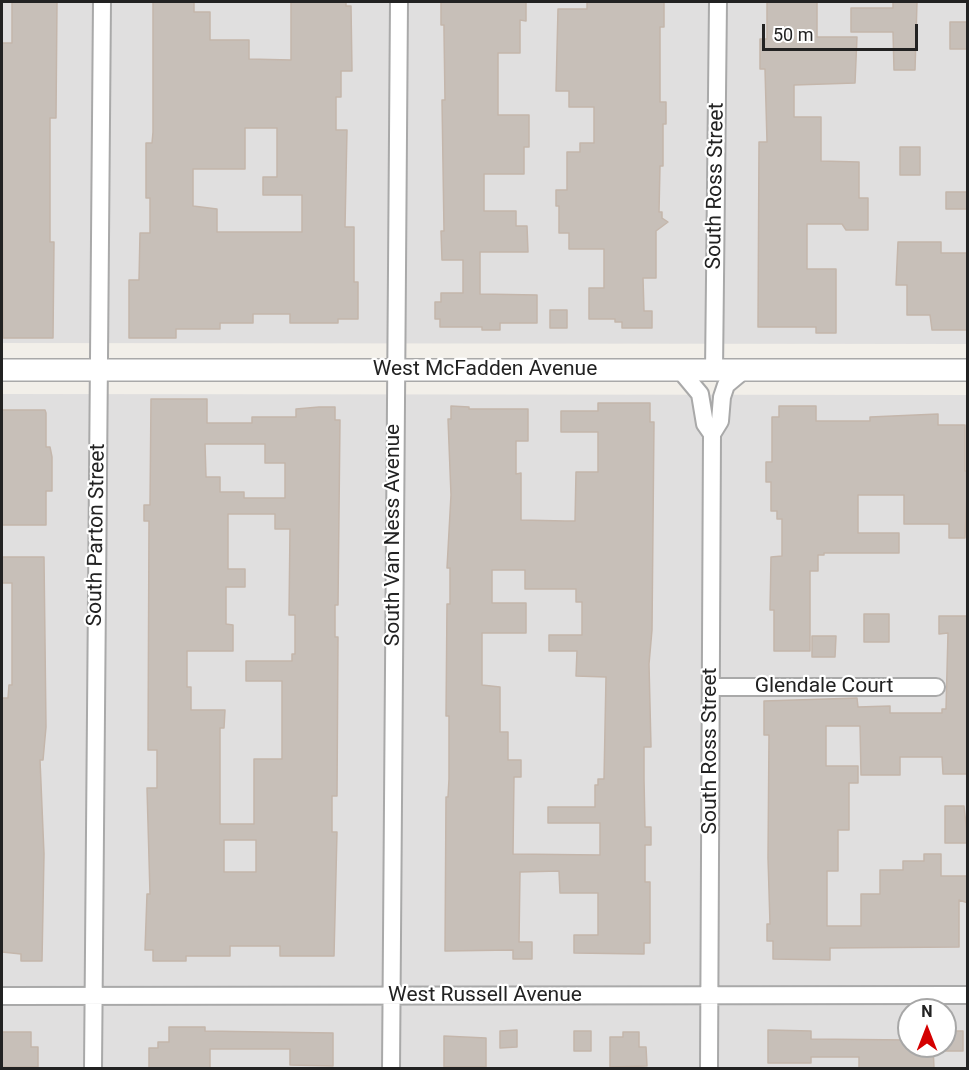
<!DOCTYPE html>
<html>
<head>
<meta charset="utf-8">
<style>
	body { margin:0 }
	#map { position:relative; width:969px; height:1070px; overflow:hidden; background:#f2efe9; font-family:Roboto,sans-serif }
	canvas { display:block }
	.frame { position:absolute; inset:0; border:3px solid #222; pointer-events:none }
	.north { position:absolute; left:897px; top:998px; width:60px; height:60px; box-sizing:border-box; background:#fff; border:2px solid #a7a7a7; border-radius:50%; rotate:0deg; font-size:16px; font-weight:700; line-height:24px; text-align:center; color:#222 }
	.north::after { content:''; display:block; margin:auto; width:21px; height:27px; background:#d40000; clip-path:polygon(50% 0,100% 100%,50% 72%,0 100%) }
	.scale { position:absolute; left:762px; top:24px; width:156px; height:27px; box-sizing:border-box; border:3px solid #222; border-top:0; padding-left:8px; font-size:18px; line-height:21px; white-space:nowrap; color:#222; -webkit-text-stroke:4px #fff; paint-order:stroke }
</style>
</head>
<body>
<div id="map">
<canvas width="969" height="1070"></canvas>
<div class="frame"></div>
<div class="north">N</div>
<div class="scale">50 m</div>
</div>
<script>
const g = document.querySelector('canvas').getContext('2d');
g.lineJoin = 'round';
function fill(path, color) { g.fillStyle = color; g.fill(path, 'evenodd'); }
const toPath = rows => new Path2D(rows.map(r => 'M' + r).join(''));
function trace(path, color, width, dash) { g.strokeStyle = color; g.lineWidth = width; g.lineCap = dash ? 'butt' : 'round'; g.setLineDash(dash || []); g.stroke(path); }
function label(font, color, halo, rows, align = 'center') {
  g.font = font + ' Roboto,sans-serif'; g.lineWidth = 4.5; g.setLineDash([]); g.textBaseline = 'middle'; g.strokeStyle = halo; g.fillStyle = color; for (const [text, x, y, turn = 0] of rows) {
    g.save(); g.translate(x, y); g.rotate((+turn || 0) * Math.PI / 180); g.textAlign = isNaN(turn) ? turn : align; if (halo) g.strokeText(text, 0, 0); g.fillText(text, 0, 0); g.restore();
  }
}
fill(toPath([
	[2,2,967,2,967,344,2,343],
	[2,394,967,395,967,1068,2,1068],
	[909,1010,945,1010,945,1046,909,1046]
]), '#e0dfdf');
const building = toPath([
	[12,2,57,2,56,118,50,118,50,242,54,242,53,338,3,338,2,43,12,43,12,2],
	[153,2,194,2,194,12,210,12,210,40,249,40,249,59,291,60,291,2,346,2,346,6,351,6,352,71,341,71,341,97,336,97,336,130,347,130,345,227,354,227,354,282,358,282,358,319,338,319,338,323,290,323,290,314,253,314,253,323,220,323,220,329,176,329,176,338,129,338,129,280,139,280,140,233,150,233,150,198,146,198,146,143,152,143,153,132,153,2],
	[245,128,277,128,277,177,263,177,263,195,302,195,302,232,217,232,217,209,193,206,193,169,245,169,245,128],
	[441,2,526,2,526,21,520,20,520,53,498,53,498,115,529,115,529,147,524,147,524,174,484,174,484,211,516,211,516,226,527,226,528,252,480,252,480,294,537,295,537,323,500,323,500,330,482,330,482,327,440,327,440,319,435,319,435,302,441,302,441,293,463,293,463,260,442,260,441,231,444,231,442,100,445,100,444,31,444,25,441,25,441,2],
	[587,2,664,2,664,27,660,27,660,102,666,102,666,124,663,124,663,166,660,166,659,212,662,212,662,218,668,222,656,231,656,278,643,278,644,311,652,311,652,328,622,328,622,322,615,322,615,319,589,319,589,288,604,288,604,249,569,249,569,233,559,233,559,206,556,206,556,190,567,190,567,152,580,152,580,143,594,143,594,107,569,107,569,91,556,91,558,9,587,9,587,2],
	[767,2,817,2,817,37,857,37,855,83,794,85,794,117,821,117,821,161,859,162,859,198,868,198,868,230,846,230,842,224,807,224,807,269,836,269,836,333,816,333,816,327,758,327,759,142,767,142,765,69,760,69,760,39,767,39,767,2],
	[893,2,917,2,915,70,894,70,893,32,851,32,851,8,893,8,893,2],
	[950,22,968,22,968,49,950,49,950,22],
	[900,147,920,147,920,175,900,175,900,147],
	[946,192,968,192,968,209,946,209,946,192],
	[898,242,941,242,941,253,968,253,968,330,932,330,930,315,907,315,907,285,896,285,898,242],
	[550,310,567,310,567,328,550,328,550,310],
	[151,399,207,399,207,423,252,423,252,417,296,417,296,409,319,407,335,407,335,420,340,420,338,605,335,605,335,637,338,637,337,796,332,796,332,832,337,832,334,956,280,956,280,946,230,946,230,956,186,956,186,961,153,961,153,950,145,950,147,894,150,894,147,788,157,788,157,750,148,750,149,521,144,521,144,505,150,505,151,399],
	[205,444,265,444,265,463,285,463,285,498,244,498,244,492,220,492,220,477,206,477,205,444],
	[228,514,275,514,275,529,290,529,289,615,295,615,295,654,292,654,292,661,246,661,246,681,282,681,282,759,254,759,254,824,220,824,220,728,224,728,225,710,191,710,191,687,187,687,187,651,233,651,233,625,226,624,226,587,245,587,245,569,228,569,228,514],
	[224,840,256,840,256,872,224,872,224,840],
	[598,403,650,403,650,422,654,422,652,630,649,664,651,747,644,747,644,779,645,827,651,827,651,845,645,845,645,882,650,882,650,943,644,943,644,954,574,953,574,935,598,935,598,893,560,893,559,871,520,872,519,942,532,942,532,959,513,959,513,950,445,951,446,797,448,797,449,779,449,716,446,716,447,604,450,604,450,568,447,568,451,495,448,419,451,419,451,406,469,407,469,409,528,409,528,441,516,441,516,474,521,473,521,520,565,521,575,521,576,472,598,472,598,432,561,432,561,411,598,411,598,403],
	[492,570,525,570,525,589,576,589,576,602,582,602,582,635,549,635,549,651,577,651,576,676,606,677,604,779,598,779,598,785,595,785,595,807,548,807,548,823,600,823,600,855,513,854,514,777,521,777,521,760,508,760,508,732,500,732,500,687,482,685,482,633,526,633,526,603,492,603,492,570],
	[779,406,816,406,816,421,870,421,870,417,938,414,938,425,965,425,965,471,968,471,965,538,949,538,949,524,904,524,904,495,858,495,858,533,899,533,899,553,824,553,824,555,818,555,818,571,810,571,810,651,774,651,774,610,770,610,771,557,782,556,782,519,777,519,777,511,771,511,771,482,766,482,766,462,772,462,772,417,779,417,779,406],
	[2,410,45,410,46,413,46,447,50,447,52,457,52,491,46,491,46,525,2,525,2,410],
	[2,557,44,557,46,727,43,760,40,760,44,854,42,961,21,961,21,954,2,952,2,698,8,698,9,685,12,685,12,583,2,583,2,557],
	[864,614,889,614,889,642,864,642,864,614],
	[939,616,967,616,968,774,943,774,942,757,900,757,900,775,861,775,860,726,826,726,826,766,858,766,858,783,849,783,849,830,838,830,838,871,827,871,827,926,861,926,861,894,880,894,880,870,903,870,903,861,924,861,924,854,941,854,941,876,968,876,968,903,959,900,959,947,830,948,830,960,773,959,773,941,767,941,767,924,770,924,768,858,769,735,764,735,764,701,857,698,858,707,890,706,890,713,942,713,942,709,946,709,948,633,939,634,939,616],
	[812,636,836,636,835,657,812,657,812,636],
	[945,806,964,806,968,843,945,843,945,806],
	[169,1027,205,1027,205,1031,333,1033,333,1066,290,1065,290,1049,210,1049,210,1068,149,1068,149,1048,158,1048,158,1042,169,1042,169,1027],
	[517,1030,517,1047,500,1048,500,1031,517,1030],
	[768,1030,811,1031,811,1039,909,1040,909,1046,933,1046,934,1068,859,1068,859,1057,811,1057,811,1063,768,1063,768,1030],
	[574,1031,591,1031,591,1051,574,1051,574,1031],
	[945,1031,963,1031,963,1051,945,1051,945,1031],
	[2,1032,31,1032,31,1047,38,1047,38,1067,2,1067,2,1032],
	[623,1032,639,1032,639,1047,646,1047,647,1066,610,1067,610,1037,623,1037,623,1032],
	[444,1036,486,1038,486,1067,444,1067,444,1036]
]);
fill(building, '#c7bfb8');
trace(building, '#c4b6ab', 1.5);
const minor = toPath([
	[680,370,700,394,705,424,712,434],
	[714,371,718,2],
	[712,687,936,687],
	[2,996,968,995],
	[93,1068,102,2],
	[391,1068,399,2],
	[709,1068,712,434,720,421,722,397,726,385,744,370]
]);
const tertiary = toPath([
	[2,370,968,370]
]);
trace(minor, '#a9a9a9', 20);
trace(tertiary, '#a9a9a9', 24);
trace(minor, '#fff', 16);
trace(tertiary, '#fff', 21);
label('21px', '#222', '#fff', [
	["South Ross Street",716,186,-89],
	["West McFadden Avenue",485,370],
	["South Parton Street",97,535,-89],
	["South Van Ness Avenue",394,535,-90],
	["Glendale Court",824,687],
	["South Ross Street",711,751,-90],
	["West Russell Avenue",485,996]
]);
</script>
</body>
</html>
